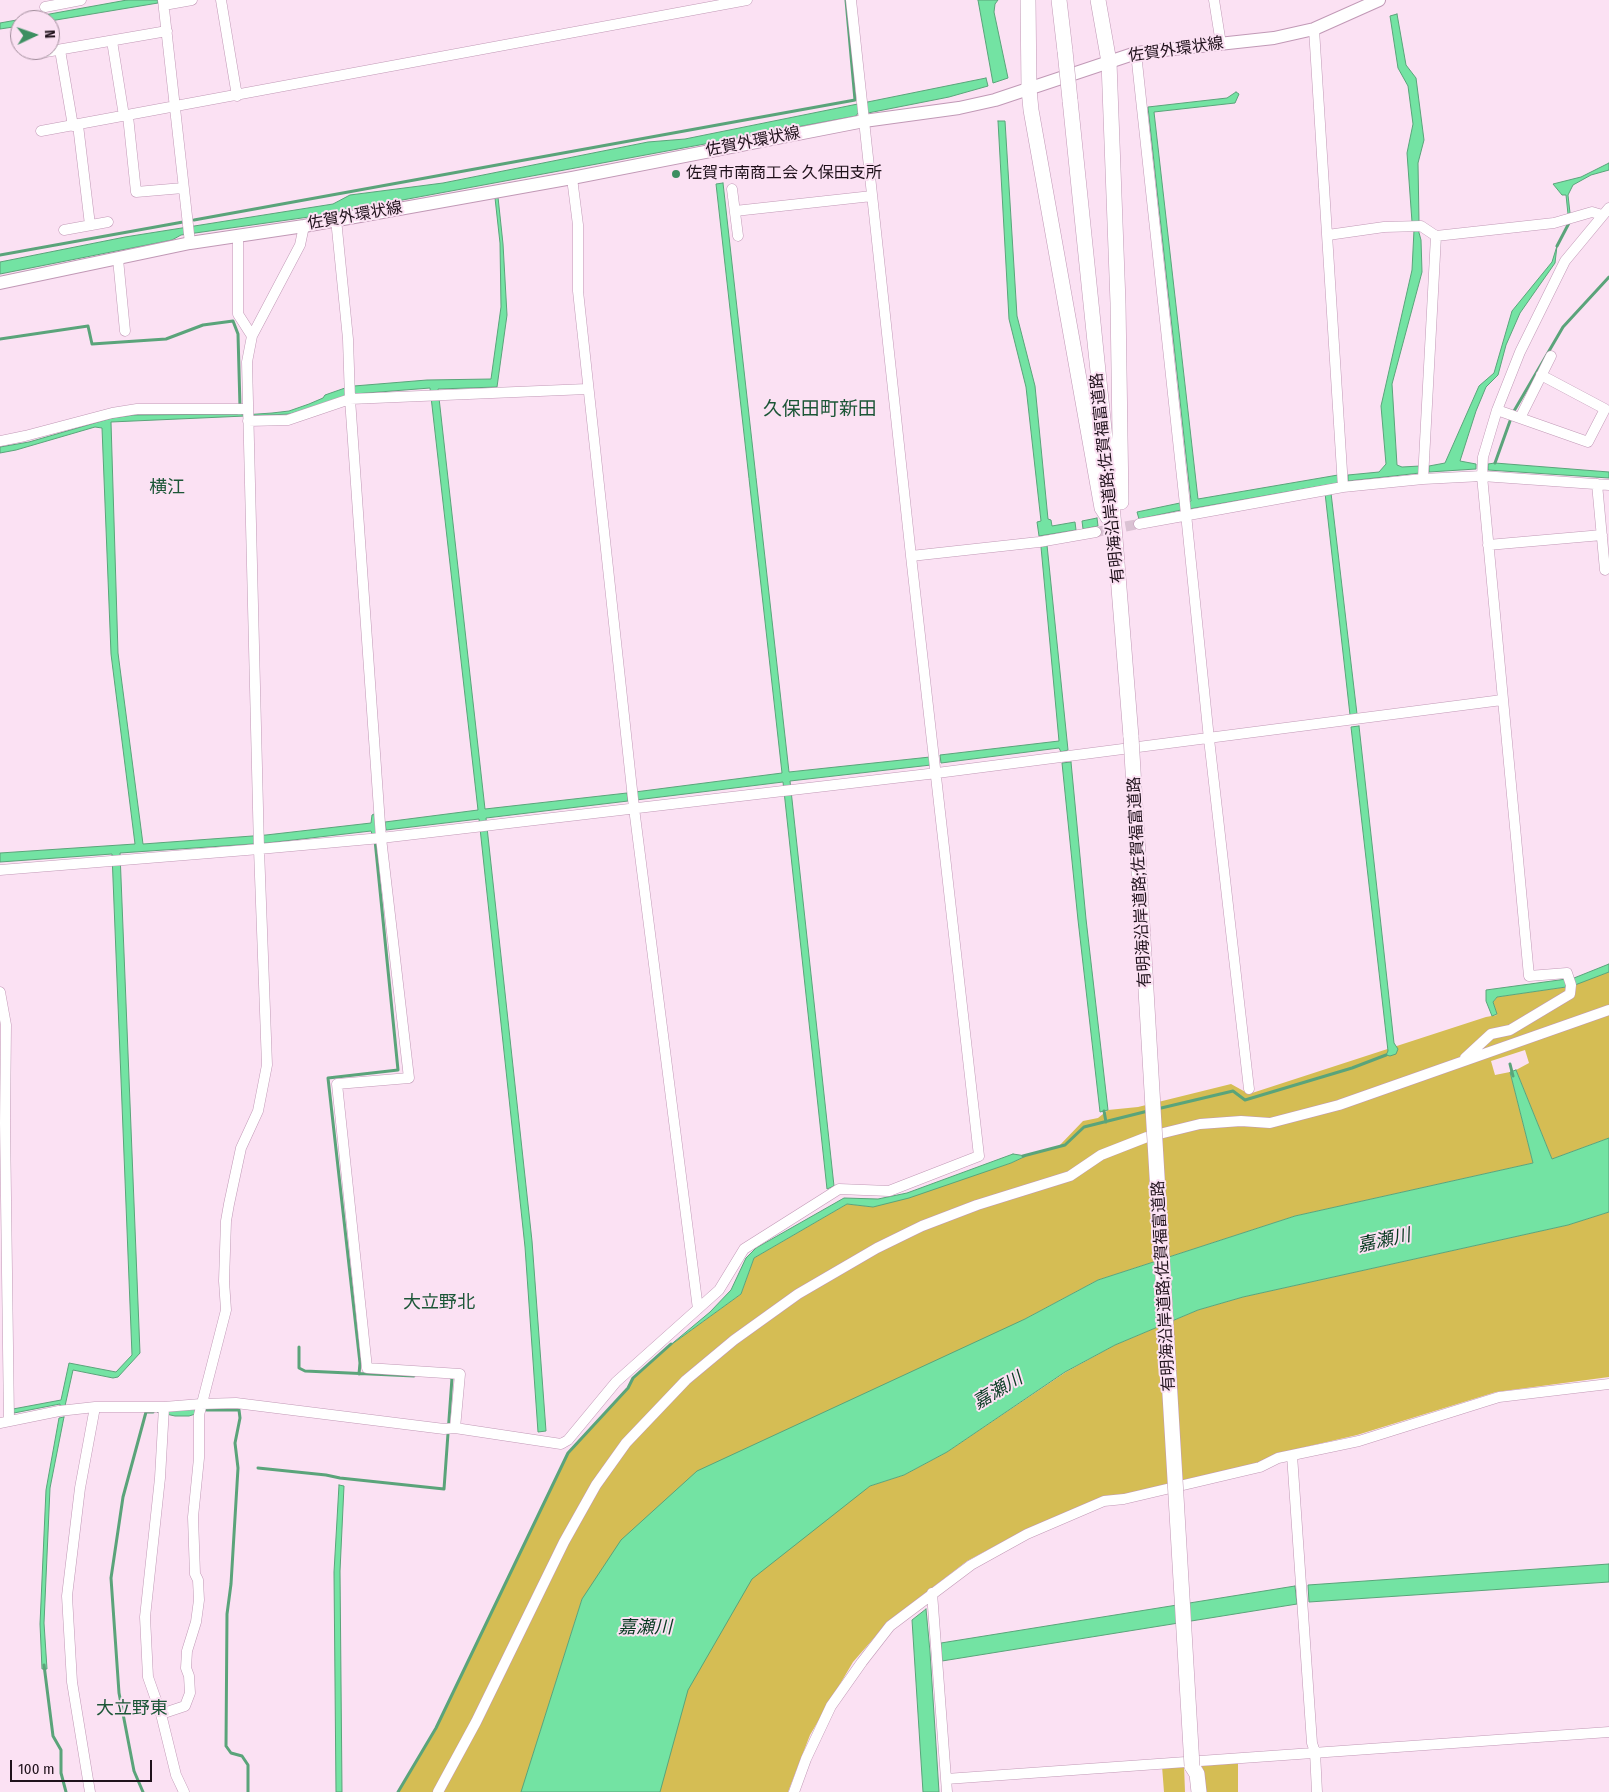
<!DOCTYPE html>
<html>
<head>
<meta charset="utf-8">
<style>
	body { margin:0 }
	#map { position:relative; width:1609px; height:1792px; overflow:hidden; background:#fbe1f3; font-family:"Fira Sans Condensed",sans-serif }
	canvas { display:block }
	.north { position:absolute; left:10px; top:10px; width:50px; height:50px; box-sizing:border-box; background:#fbe1f3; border:1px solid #a38e9d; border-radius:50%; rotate:87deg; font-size:14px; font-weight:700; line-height:20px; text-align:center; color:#1f111b }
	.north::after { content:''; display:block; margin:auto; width:18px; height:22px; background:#3c8f61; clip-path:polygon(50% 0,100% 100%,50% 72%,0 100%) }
	.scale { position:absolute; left:10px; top:1760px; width:142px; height:22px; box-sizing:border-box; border:2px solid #1f111b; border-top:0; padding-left:6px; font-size:15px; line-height:18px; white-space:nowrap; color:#1f111b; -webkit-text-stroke:4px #fbe1f3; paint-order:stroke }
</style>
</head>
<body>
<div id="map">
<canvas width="1609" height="1792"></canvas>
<div class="north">N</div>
<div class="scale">100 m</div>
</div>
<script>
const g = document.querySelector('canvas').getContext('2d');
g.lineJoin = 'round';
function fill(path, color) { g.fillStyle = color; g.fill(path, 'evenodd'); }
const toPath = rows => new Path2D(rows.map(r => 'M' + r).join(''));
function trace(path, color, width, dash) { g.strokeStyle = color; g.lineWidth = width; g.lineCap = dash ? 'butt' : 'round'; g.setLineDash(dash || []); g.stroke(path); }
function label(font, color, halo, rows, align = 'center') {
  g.font = font + ' "Fira Sans Condensed","Noto Sans JP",sans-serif'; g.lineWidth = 4; g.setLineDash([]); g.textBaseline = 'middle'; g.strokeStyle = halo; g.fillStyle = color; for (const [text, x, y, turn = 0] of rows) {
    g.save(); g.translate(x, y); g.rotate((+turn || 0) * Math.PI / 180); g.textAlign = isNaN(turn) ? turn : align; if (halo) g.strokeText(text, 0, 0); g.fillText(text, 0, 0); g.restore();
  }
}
fill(toPath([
	[1609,972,1609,1138,1552,1159,1516,1070,1529,1063,1525,1050,1491,1061,1495,1075,1510,1072,1533,1163,1295,1216,1098,1280,1025,1319,582,1599,527,1774,523,1792,398,1792,436,1728,568,1453,628,1388,633,1378,668,1347,741,1294,754,1258,847,1204,873,1207,1011,1163,1026,1156,1059,1146,1083,1121,1098,1118,1108,1110,1138,1107,1231,1084,1249,1094,1486,1017,1497,1015,1493,1002,1497,997,1566,987],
	[1609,1212,1609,1377,1496,1392,1357,1435,1275,1454,1260,1463,1127,1496,1027,1529,967,1561,888,1622,853,1662,810,1735,788,1792,567,1792,622,1651,870,1486,904,1475,947,1452,1066,1372,1115,1345,1198,1310,1243,1297,1568,1225],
	[1238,1763,1238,1792,1205,1792,1202,1766],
	[1184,1765,1185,1792,1164,1792,1162,1766]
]), '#d5bd54');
const water = toPath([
	[127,0,158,0,158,3,50,21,20,20,20,26,0,29,0,23,127,0],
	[978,0,998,0,995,4,994,12,1008,78,993,83,978,0],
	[1397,14,1406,65,1416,78,1424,140,1418,163,1419,222,1412,222,1407,153,1413,124,1408,86,1398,68,1390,16,1397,14],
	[986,78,988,86,949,97,868,113,866,112,858,113,856,116,316,216,181,235,172,240,0,274,0,262,125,237,333,204,350,195,443,183,648,142,685,139,986,78],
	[1236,92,1239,94,1235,103,1154,112,1198,499,1338,475,1338,483,1189,509,1189,502,1191,501,1148,107,1227,98,1236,92],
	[998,121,1005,121,1017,316,1035,386,1048,519,1051,520,1052,526,1075,522,1076,530,1039,536,1037,522,1041,521,1026,387,1009,319,998,121],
	[1609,163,1609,170,1591,175,1573,185,1568,195,1570,213,1568,214,1566,195,1562,195,1553,184,1581,177,1609,163],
	[723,183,789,772,930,757,931,765,790,781,834,1186,827,1189,783,782,636,800,635,792,782,773,716,184,723,183],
	[498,197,503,244,507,315,497,387,438,389,485,809,627,793,628,801,486,818,532,1241,546,1431,538,1432,525,1247,479,819,386,830,385,822,478,810,430,388,354,394,290,414,111,422,118,653,143,844,266,835,371,823,372,815,374,814,377,832,375,834,372,834,371,831,267,843,120,853,140,1353,118,1377,113,1378,73,1370,65,1406,60,1406,60,1404,14,1413,13,1409,61,1400,69,1363,116,1372,132,1355,112,854,0,862,0,853,135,844,111,654,102,428,95,427,16,450,0,453,0,447,29,442,112,418,134,415,237,414,240,413,243,415,272,413,289,411,309,404,323,398,325,395,345,388,346,391,354,386,427,380,491,379,501,307,500,243,495,198,498,197],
	[1418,229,1421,240,1422,272,1392,384,1397,465,1402,467,1420,466,1420,473,1348,481,1348,475,1379,472,1386,464,1381,406,1412,270,1414,230,1418,229],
	[1557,246,1555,263,1520,313,1506,345,1498,375,1486,387,1476,411,1460,461,1476,464,1476,469,1429,472,1429,466,1445,463,1479,386,1494,373,1512,311,1552,262,1557,246],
	[1495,463,1609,472,1609,478,1488,470,1488,464,1495,463],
	[1325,493,1331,493,1357,714,1350,715,1325,493],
	[1180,503,1181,510,1139,519,1137,512,1180,503],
	[1097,518,1098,526,1083,529,1082,521,1097,518],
	[1047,545,1068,750,1061,752,1059,748,941,763,940,755,1059,741,1041,547,1047,545],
	[1359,726,1394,1043,1398,1049,1396,1054,1390,1056,1386,1055,1388,1051,1351,727,1359,726],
	[1071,762,1086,919,1108,1110,1100,1112,1078,920,1062,763,1071,762],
	[1609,964,1609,972,1575,985,1566,984,1566,987,1497,997,1493,1002,1497,1014,1492,1016,1486,1001,1486,990,1574,978,1609,964],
	[1516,1070,1552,1159,1609,1138,1609,1212,1568,1225,1243,1297,1198,1310,1115,1345,1065,1372,947,1452,904,1475,870,1486,752,1579,688,1690,660,1792,521,1792,582,1599,621,1540,697,1471,1025,1319,1098,1280,1295,1216,1533,1163,1510,1072,1516,1070],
	[1013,1154,1026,1156,1011,1163,909,1198,873,1207,847,1204,754,1258,741,1294,668,1347,710,1312,731,1290,746,1258,756,1248,844,1198,878,1199,907,1193,1013,1154],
	[205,1408,211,1409,189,1416,175,1416,157,1412,205,1408],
	[64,1417,50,1488,44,1623,47,1669,42,1669,40,1624,46,1490,59,1418,64,1417],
	[339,1485,344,1486,340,1571,342,1792,336,1792,334,1572,339,1485],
	[1609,1564,1609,1582,1309,1602,1308,1585,1609,1564],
	[1295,1586,1297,1604,942,1661,941,1643,1295,1586],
	[926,1609,930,1652,939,1792,923,1792,912,1620,926,1609]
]);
fill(water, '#73e3a3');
trace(water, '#5aa47a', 1);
trace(toPath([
	[194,220,855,100,846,0],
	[1557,246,1569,223],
	[0,255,183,222],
	[0,339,88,326,92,344,166,339,203,325,233,321,238,334,240,407],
	[1514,411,1563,327,1609,277],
	[1495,463,1510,421],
	[1510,1064,1513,1076],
	[1157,1109,1233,1091,1245,1100,1352,1068,1386,1055],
	[1104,1111,1106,1122],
	[1023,1156,1065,1145,1084,1127,1148,1111],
	[299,1347,299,1368,305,1371,414,1376],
	[359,1374,360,1363,328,1078,398,1070,375,840],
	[207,1410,239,1410,240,1418,235,1443,238,1468,231,1584,227,1614,226,1746,231,1753,242,1756,248,1765,248,1792],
	[258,1468,326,1475,340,1478,444,1489,452,1378,451,1378],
	[44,1665,53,1736,61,1750,61,1773,66,1792],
	[143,1792,134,1771,119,1693,111,1578,123,1497,146,1412,153,1412],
	[398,1792,436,1728,568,1453,628,1388,633,1378,671,1344]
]), '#5aa47a', 3);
trace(toPath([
	[1096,532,1139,524]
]), '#dac2d3', 10, [10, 5]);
const minor = toPath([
	[163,0,190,243],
	[221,0,237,96],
	[1214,0,1221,44],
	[164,5,192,0],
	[45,7,81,0],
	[1314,29,1343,487],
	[112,41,124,116],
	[60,50,73,126],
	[1136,53,1186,514,1209,739,1249,1089],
	[34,54,167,31],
	[128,116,136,192,183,188],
	[78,125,90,225],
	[41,131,747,0],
	[572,178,578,225,578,291,634,808,698,1309],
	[732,189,738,236],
	[735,211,872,196],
	[336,219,348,339,350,399,381,838,409,1078,337,1084,367,1368,460,1374,455,1428],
	[64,230,108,222],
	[1328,235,1384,227,1421,226,1436,236,1554,223,1592,212,1602,215],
	[238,236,238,314,252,336],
	[118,259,125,331],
	[1497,410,1588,442,1605,409,1541,375],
	[1520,418,1551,356],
	[248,421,288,420,350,399,587,389],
	[0,441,25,436,112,413,137,409,248,409],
	[1423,479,1436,236],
	[1597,484,1605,570],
	[1139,524,1343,487,1423,479,1482,476,1609,485],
	[1488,545,1602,535],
	[911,556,1039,542,1096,532],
	[0,870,259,849,381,838,937,773,1502,700],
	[0,992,6,1025,5,1123,9,1421],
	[1465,1058,1491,1034,1510,1030,1570,994,1571,985,1567,973,1529,976,1482,476,1483,457,1497,410,1520,352,1565,261,1609,208],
	[164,1407,160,1478,145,1617,148,1677,161,1714,176,1775,184,1792],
	[0,1423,59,1411,95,1407,164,1407,201,1404,236,1403,444,1429,455,1428,561,1444,568,1440,616,1382,719,1290,744,1249,839,1189,889,1191,979,1156,911,556,851,0],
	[1292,1455,1312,1743,1315,1752,1317,1792],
	[932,1593,947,1792],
	[161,1714,185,1706,190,1693,189,1676,186,1668,187,1651,196,1622,199,1600,198,1580,195,1574,193,1517,199,1458,199,1415,226,1310,224,1281,226,1221,229,1204,241,1148,258,1111,267,1065,259,849,247,362,252,336,300,245,304,226],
	[946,1779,1609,1732],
	[90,1792,72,1682,67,1596,80,1488,95,1407],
	[438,1792,476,1722,564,1542,596,1485,626,1443,686,1380,734,1340,798,1294,877,1248,922,1226,977,1205,1070,1176,1101,1155,1147,1137,1200,1124,1241,1121,1270,1123,1339,1105,1609,1010],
	[794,1792,806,1759,831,1706,862,1662,890,1626,971,1565,1027,1534,1104,1501,1124,1499,1260,1467,1278,1458,1359,1441,1499,1397,1609,1384]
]);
const major = toPath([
	[0,283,190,243,304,226,572,178,864,121,959,108,995,100,1136,53,1274,38,1314,29,1379,0]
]);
const highway = toPath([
	[1028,0,1029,89,1031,110,1102,508,1113,525],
	[1059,0,1065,51],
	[1098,0,1109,62,1118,303,1121,502],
	[1070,100,1114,526,1131,737],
	[1192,1766,1197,1774,1199,1792]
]);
trace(minor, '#c199b6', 11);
trace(major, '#c199b6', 14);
trace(highway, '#c199b6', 16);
trace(minor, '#fff', 10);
trace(major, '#fff', 12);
trace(highway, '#fff', 15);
const highwayBridge = toPath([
	[1065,51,1070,100],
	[1131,737,1192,1766]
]);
trace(highwayBridge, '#c199b6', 16, []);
trace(highwayBridge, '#fff', 15);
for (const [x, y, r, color] of [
	[676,174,5,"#3c8f61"]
]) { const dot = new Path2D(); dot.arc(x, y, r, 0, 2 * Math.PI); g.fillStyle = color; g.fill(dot); trace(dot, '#fbe1f3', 2); }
label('16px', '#1f111b', '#fbe1f3', [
	["佐賀外環状線",1176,50,-8],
	["佐賀外環状線",753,142,-11],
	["佐賀外環状線",355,216,-10],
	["有明海沿岸道路;佐賀福富道路",1108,478,-96],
	["有明海沿岸道路;佐賀福富道路",1140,882,-93],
	["有明海沿岸道路;佐賀福富道路",1164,1286,-93]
]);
label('16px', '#1f111b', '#fbe1f3', [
	["佐賀市南商工会 久保田支所",686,174]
], 'left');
label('18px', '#1c5637', '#fbe1f3', [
	["横江",167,488],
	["大立野北",439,1303],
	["大立野東",132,1709]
]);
label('italic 18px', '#083a21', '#fbe1f3', [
	["嘉瀬川",1384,1241,-12],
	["嘉瀬川",998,1391,-31],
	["嘉瀬川",645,1628]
]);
label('19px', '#1c5637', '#fbe1f3', [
	["久保田町新田",820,410]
]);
</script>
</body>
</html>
